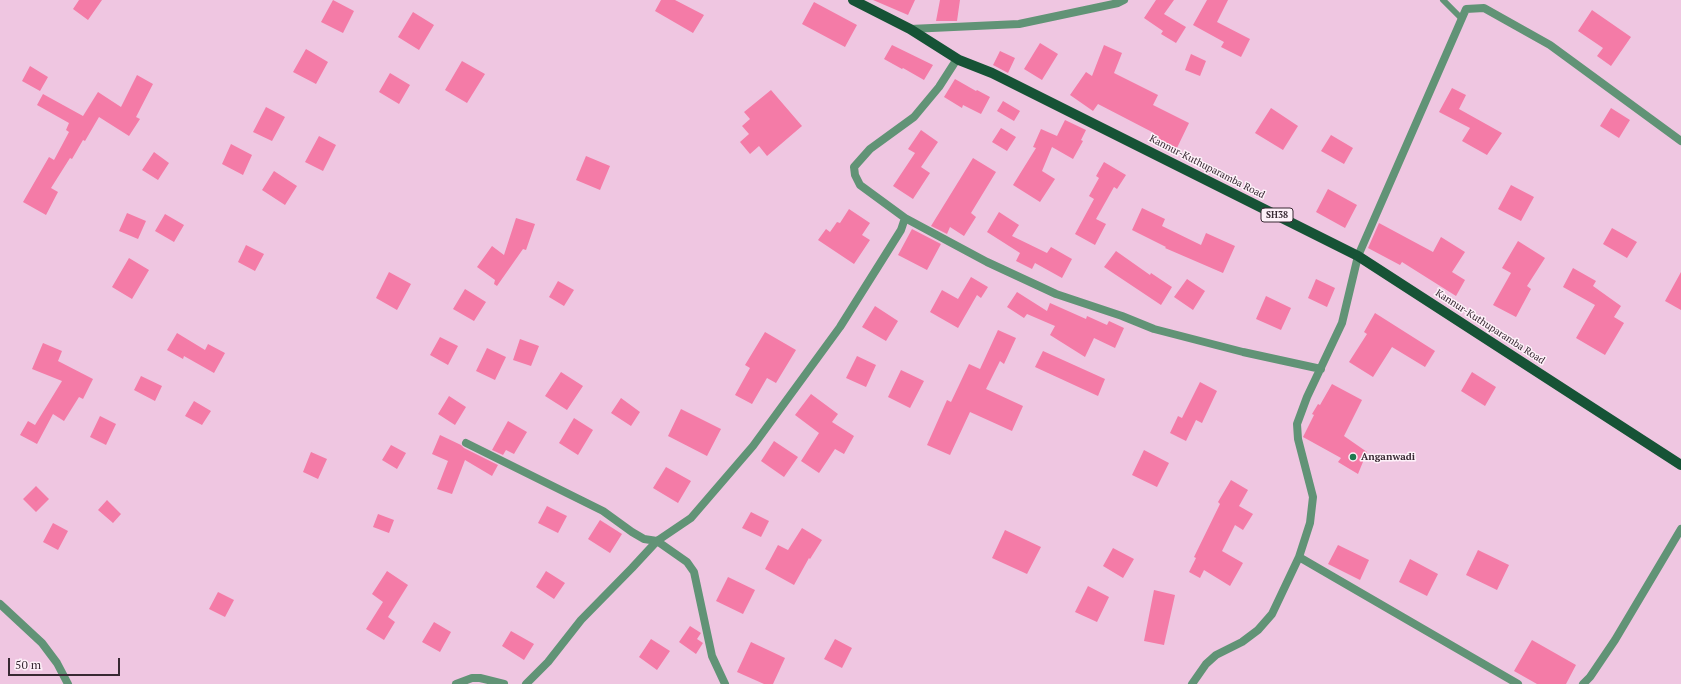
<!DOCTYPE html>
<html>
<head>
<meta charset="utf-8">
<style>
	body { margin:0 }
	#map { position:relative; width:1681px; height:684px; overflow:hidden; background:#efc6e1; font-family:"PT Serif",serif }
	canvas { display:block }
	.scale { position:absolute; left:8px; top:658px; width:112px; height:18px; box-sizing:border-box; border:2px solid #382933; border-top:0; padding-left:5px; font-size:12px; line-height:14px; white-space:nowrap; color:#382933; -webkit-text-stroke:3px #fef1f9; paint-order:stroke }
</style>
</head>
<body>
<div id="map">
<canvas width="1681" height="684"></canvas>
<div class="scale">50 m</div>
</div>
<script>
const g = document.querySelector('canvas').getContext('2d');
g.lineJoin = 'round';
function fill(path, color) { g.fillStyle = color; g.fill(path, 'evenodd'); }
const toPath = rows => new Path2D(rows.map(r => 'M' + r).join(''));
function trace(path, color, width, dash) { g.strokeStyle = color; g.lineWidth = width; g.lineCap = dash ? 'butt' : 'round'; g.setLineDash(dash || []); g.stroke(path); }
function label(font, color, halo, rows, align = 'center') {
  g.font = font + ' "PT Serif",serif'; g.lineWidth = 3; g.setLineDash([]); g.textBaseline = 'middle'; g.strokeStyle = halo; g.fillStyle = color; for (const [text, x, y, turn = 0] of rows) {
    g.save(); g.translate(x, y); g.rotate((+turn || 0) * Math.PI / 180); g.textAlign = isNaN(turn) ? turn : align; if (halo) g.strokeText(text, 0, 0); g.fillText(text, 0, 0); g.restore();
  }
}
fill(toPath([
	[79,0,102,0,88,20,73,9],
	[333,0,354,11,343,33,321,22],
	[661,0,675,0,704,15,693,33,655,11],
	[873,0,915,0,908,15],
	[940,0,960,0,957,21,936,21],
	[1156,0,1174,0,1164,14,1186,27,1176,43,1161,34,1163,31,1144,18],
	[1207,0,1228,0,1217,22,1250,39,1241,57,1221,47,1224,42,1193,25],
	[814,2,857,25,845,47,802,24],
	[1592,10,1631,37,1611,66,1597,56,1603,48,1578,31],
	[413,12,434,25,419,50,398,37],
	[1040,43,1058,54,1042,80,1024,69],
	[892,45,933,65,924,80,903,68,902,69,884,59],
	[1104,45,1122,53,1114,73,1158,95,1153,105,1189,123,1176,150,1151,138,1154,133,1098,104,1093,111,1070,95,1086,72,1092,76],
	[306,49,328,62,316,84,293,72],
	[1000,51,1015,58,1008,73,993,65],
	[1191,54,1206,61,1200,76,1185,70],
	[462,61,485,74,467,103,445,90],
	[30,66,48,77,40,91,22,81],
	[390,73,410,85,399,104,379,92],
	[137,75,153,84,136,117,140,119,129,136,99,117,85,141,83,140,72,159,70,158,51,188,58,192,46,215,23,202,49,157,54,160,69,132,66,130,69,123,37,105,43,94,83,116,98,92,121,107],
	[955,79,976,91,977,90,990,97,981,114,963,105,962,108,944,97],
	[1452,88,1466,95,1459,109,1502,133,1487,155,1462,141,1470,128,1439,112],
	[771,90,802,126,767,156,759,146,750,154,740,142,749,134,742,126,750,119,744,112],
	[1003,101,1020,111,1014,121,997,111],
	[266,107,285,117,272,141,253,132],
	[1271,108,1298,126,1283,150,1255,133],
	[1611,108,1630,120,1619,138,1600,126],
	[1065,120,1086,130,1081,140,1083,141,1073,159,1052,147,1042,171,1055,179,1040,202,1013,185,1036,148,1033,147,1041,129,1057,136],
	[1001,128,1016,137,1007,151,992,142],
	[921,130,938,142,921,167,930,173,913,199,893,186,915,153,908,149],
	[1331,135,1353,148,1344,164,1321,151],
	[319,136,336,145,323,171,305,162],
	[231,144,252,155,243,175,222,164],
	[154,152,169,163,158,180,142,170],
	[586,156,610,166,600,190,576,180],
	[973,158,996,172,971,213,976,217,964,236,950,227,947,234,931,226],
	[1104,162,1126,175,1117,189,1114,187,1096,219,1106,224,1095,245,1075,234,1094,199,1089,196,1099,178,1096,176],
	[274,171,297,186,285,205,262,190],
	[1511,185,1534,197,1521,221,1498,209],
	[1328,189,1357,205,1345,228,1316,212],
	[1142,208,1165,219,1162,226,1201,245,1206,233,1235,246,1223,273,1165,248,1166,247,1132,230],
	[849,209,870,223,862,235,870,240,854,264,818,240,826,229,830,232,837,222,840,223],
	[999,212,1019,225,1012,236,1047,253,1051,247,1072,259,1062,278,1035,263,1032,269,1016,261,1020,253,987,232],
	[127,213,146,221,138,239,119,231],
	[165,214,184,225,174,242,155,231],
	[516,218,535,224,526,250,523,249,497,286,494,284,495,280,477,267,492,246,504,255],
	[1379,223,1433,252,1441,237,1465,252,1452,272,1465,280,1456,296,1402,262,1400,265,1368,248],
	[1612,228,1637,242,1627,258,1603,244],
	[912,229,941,244,927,270,898,255],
	[1518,241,1545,258,1527,286,1531,289,1516,317,1493,305,1511,273,1502,268],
	[246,245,264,254,255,271,238,262],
	[1116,251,1150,275,1151,273,1172,287,1161,305,1104,267],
	[129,258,149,270,132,299,112,287],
	[1573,268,1596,281,1593,286,1621,306,1614,317,1624,323,1605,355,1576,338,1595,305,1563,287],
	[389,272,411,284,397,310,376,298],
	[1681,272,1681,310,1665,301],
	[971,277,988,287,981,298,977,295,958,328,930,312,942,290,958,299],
	[1187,279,1205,291,1193,310,1174,297],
	[1316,279,1335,288,1327,307,1308,298],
	[558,281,574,290,564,306,549,297],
	[465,289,486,302,474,321,453,309],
	[1017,292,1047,311,1050,303,1086,319,1087,316,1107,325,1109,321,1124,328,1115,348,1094,338,1085,357,1050,335,1055,326,1027,314,1024,318,1007,307],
	[1266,296,1291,308,1281,330,1256,319],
	[875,306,898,321,886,341,862,327],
	[1375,313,1435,351,1425,367,1392,347,1373,377,1349,362,1367,334,1364,332],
	[998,330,1016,338,1004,364,1000,361,986,389,1023,406,1012,431,970,412,950,455,927,445,947,400,951,402,969,364,980,369],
	[765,332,796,350,776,383,767,378,752,404,735,395,750,368,745,365],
	[177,333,205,350,208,344,225,353,214,373,184,356,183,359,167,350],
	[440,337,458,346,448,365,430,355],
	[520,339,539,346,531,366,513,360],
	[43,343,62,351,58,361,93,379,83,399,79,397,64,421,53,414,37,444,20,435,28,421,35,425,62,381,32,369],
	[487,348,506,357,495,380,476,371],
	[1043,351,1105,379,1098,396,1035,367],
	[857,356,876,365,866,387,846,378],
	[901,370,924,381,910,408,888,397],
	[561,372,583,386,567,410,545,396],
	[1472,372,1496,387,1485,406,1461,391],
	[141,376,162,386,155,401,134,390],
	[1200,382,1217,391,1202,423,1196,420,1186,441,1170,433,1178,416,1182,418],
	[1332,384,1362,400,1344,436,1367,452,1358,474,1338,462,1341,458,1303,437,1314,415,1312,414,1318,404,1320,405],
	[811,394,838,414,832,422,854,436,844,454,835,449,819,473,801,461,819,433,795,415],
	[449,396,466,407,455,425,438,414],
	[621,398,640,412,631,426,611,413],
	[194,401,211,411,202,425,185,416],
	[681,409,721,429,707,456,668,436],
	[100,416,116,424,106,445,90,437],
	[574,418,593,430,578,455,559,443],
	[508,421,527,432,514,454,506,450,503,455,492,450],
	[440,435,461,445,464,448,498,465,492,476,465,460,452,494,437,489,448,461,432,454],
	[774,441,798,457,784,477,761,461],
	[391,445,406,453,397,469,382,460],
	[1144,450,1169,463,1157,487,1132,475],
	[311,452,327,459,318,479,303,472],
	[666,467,691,481,678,503,653,488],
	[1231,480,1248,490,1239,506,1253,514,1243,530,1235,525,1222,551,1243,563,1230,586,1204,570,1200,578,1189,572,1196,558,1194,557,1220,504,1218,502],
	[36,486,49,499,36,512,23,499],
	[107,500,121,514,113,523,98,510],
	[547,506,567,516,558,533,538,523],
	[751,512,769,521,761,537,742,528],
	[378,514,394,520,389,533,373,527],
	[600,520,622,534,610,553,588,539],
	[53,523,68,531,58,550,43,542],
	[802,528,822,540,810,559,809,558,794,585,765,569,778,545,788,550],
	[1005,530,1041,547,1027,574,992,558],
	[1338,545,1369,560,1360,580,1328,564],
	[1113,548,1134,559,1123,578,1103,566],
	[1478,550,1509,565,1497,590,1466,575],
	[1410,559,1438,574,1427,596,1399,582],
	[387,571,408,585,388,617,395,622,384,640,366,629,383,602,372,594],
	[546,571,565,583,554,599,536,587],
	[728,577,755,590,743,614,716,601],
	[1088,586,1109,597,1097,622,1075,612],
	[1154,590,1175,595,1164,645,1144,641],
	[218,592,234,600,225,617,209,609],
	[434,622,451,632,440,652,422,642],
	[690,626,701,633,697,639,703,643,696,654,679,642],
	[511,631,534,644,524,660,502,646],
	[651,639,670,651,657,670,639,657],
	[835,639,852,648,842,668,824,659],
	[1532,640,1576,665,1566,684,1537,684,1514,671],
	[751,642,785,658,773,684,764,684,737,672]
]), '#f47ba7');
trace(toPath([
	[1443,0,1462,19]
]), '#619376', 6);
trace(toPath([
	[910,29,1019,24,1118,3,1124,0],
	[905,218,987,262,1056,294,1122,316,1154,329,1243,352,1321,369],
	[466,443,603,511,632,532,644,539,657,541,687,562,694,572,712,656,725,684],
	[1299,557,1518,684],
	[0,604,42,643,57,663,68,684],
	[456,684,472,678,480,678,504,684],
	[526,684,548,662,581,620,632,568,657,541,691,518,753,446,840,327,901,230,905,218,860,185,855,175,854,167,870,149,914,117,939,87,957,59],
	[1192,684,1206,664,1216,655,1242,642,1258,630,1272,614,1299,557,1310,523,1313,497,1298,439,1297,424,1307,397,1342,323,1358,256,1466,9,1484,8,1550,45,1681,141],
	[1583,684,1590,677,1615,640,1681,529]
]), '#619376', 8);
trace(toPath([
	[853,0,910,29,959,60,992,73,1358,256,1681,465]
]), '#165336', 10);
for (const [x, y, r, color] of [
	[1353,457,4,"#1d7a50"]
]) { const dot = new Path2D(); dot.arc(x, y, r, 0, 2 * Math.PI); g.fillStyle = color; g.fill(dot); trace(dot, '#fef1f9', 1.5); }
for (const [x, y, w] of [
	[1277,215,32]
]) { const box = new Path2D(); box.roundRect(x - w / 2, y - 7, w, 14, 3); g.fillStyle = '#fef1f9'; g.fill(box); trace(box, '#382933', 1); }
label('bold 9px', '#382933', null, [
	["SH38",1277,215]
]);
label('10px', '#382933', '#fef1f9', [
	["Kannur-Kuthuparamba Road",1207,167,27],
	["Kannur-Kuthuparamba Road",1490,327,33]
]);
label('bold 10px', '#382933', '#fef1f9', [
	["Anganwadi",1361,457]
], 'left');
</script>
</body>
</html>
